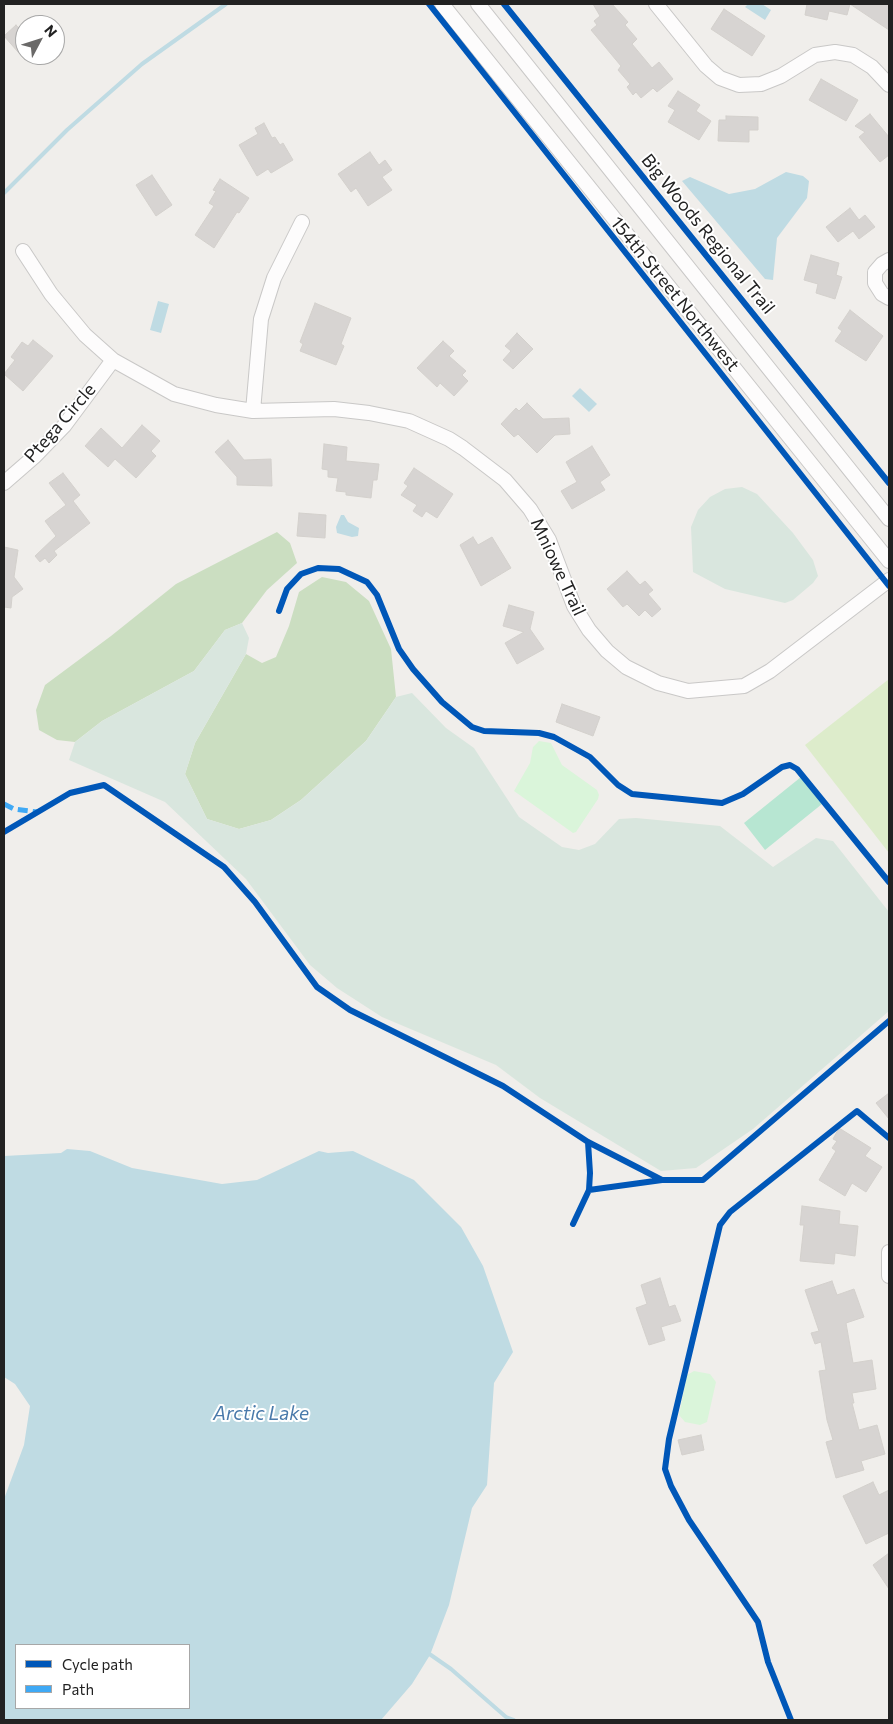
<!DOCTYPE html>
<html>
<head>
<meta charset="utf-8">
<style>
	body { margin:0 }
	#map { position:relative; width:893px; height:1724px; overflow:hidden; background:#f0eeeb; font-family:Commissioner,sans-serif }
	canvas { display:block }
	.frame { position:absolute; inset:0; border:5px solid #222; pointer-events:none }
	.legend { position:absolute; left:15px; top:1644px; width:175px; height:65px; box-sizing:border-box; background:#fff; border:1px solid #a7a7a7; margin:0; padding:6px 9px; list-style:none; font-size:15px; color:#222 }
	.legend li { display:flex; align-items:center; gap:10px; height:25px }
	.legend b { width:25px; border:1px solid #a7a7a7 }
	.north { position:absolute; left:15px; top:15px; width:50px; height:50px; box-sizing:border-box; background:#fff; border:1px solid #a7a7a7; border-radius:50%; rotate:50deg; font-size:14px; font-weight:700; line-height:20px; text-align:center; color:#222 }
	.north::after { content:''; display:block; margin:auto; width:18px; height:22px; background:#6a6968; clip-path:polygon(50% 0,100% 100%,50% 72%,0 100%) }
</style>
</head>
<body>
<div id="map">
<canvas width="893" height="1724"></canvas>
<div class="frame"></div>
<ul class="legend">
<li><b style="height:6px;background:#0057b8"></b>Cycle path</li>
<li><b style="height:6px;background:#3fa9f5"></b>Path</li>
</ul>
<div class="north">N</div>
</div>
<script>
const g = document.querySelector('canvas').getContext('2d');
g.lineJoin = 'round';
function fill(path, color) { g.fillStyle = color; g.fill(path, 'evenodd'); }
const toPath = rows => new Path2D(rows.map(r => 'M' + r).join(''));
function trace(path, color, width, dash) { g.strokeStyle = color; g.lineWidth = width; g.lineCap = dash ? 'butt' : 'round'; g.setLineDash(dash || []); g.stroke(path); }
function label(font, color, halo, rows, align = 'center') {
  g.font = font + ' Commissioner,sans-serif'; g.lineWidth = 4; g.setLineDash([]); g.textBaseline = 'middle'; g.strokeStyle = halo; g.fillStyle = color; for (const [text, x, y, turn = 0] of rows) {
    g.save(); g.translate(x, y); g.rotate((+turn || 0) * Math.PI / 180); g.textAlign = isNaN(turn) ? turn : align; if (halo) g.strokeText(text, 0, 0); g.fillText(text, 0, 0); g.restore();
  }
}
fill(toPath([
	[889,679,889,853,805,745]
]), '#ddeccb');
fill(toPath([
	[277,532,290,543,297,563,267,590,242,623,225,630,194,671,102,721,75,742,57,740,39,730,36,710,45,685,111,636,176,584],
	[322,577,346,582,369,601,391,649,396,697,366,741,301,800,271,820,239,829,207,819,185,774,195,743,246,654,262,663,276,657,289,626,299,592]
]), '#cbdec1');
fill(toPath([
	[742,487,757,494,793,533,813,560,818,576,813,583,793,600,785,603,725,589,693,572,691,527,698,510,710,497,725,489],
	[242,623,249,638,246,654,195,743,185,774,207,819,239,829,271,820,301,800,366,741,396,697,412,693,446,728,474,748,519,817,562,847,579,850,595,844,619,819,636,818,720,826,773,867,816,838,833,841,889,912,889,1011,753,1129,696,1168,661,1171,540,1098,496,1065,382,1017,337,988,310,965,246,879,165,802,69,760,75,742,102,721,194,671,225,630]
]), '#d9e6de');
fill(toPath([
	[539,741,551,743,562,765,597,790,599,795,598,799,576,832,573,833,514,791,530,763,533,747],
	[694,1371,710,1374,716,1382,707,1422,700,1425,685,1422,679,1415,687,1375]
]), '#daf5da');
fill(toPath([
	[801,777,822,804,765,850,744,823]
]), '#b7e6d2');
fill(toPath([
	[748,4,762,4,771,10,765,20,745,7],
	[786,172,803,176,809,181,807,198,777,238,773,280,765,279,682,181,690,177,729,194,755,189],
	[158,301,169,304,161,333,150,330],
	[580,388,597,404,589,412,572,396],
	[341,515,344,515,348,522,359,528,358,536,352,537,337,533,336,527],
	[67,1149,90,1151,132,1168,222,1184,257,1180,319,1151,328,1153,353,1151,414,1180,461,1227,483,1266,513,1352,494,1383,487,1485,472,1508,449,1605,430,1655,412,1684,381,1720,4,1720,4,1499,24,1445,30,1406,15,1384,4,1377,4,1156,61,1153],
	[189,1645,189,1708,16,1708,16,1645]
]), '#bfdbe3');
trace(toPath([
	[4,193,67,130,142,64,226,4],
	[428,1653,451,1669,506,1717,514,1720]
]), '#bfdbe3', 4);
const building = toPath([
	[593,4,612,4,628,22,625,25,637,39,632,44,652,68,659,62,673,79,657,92,653,88,641,98,636,92,633,95,627,87,630,84,618,70,621,66,591,30,597,25,594,21,600,16,593,4],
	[807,4,850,4,847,15,829,11,827,20,805,15,807,4],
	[850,4,889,4,889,30,850,4],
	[724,9,765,36,752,56,711,29,724,9],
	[16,25,25,35,25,60,4,36,16,25],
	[821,79,858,100,846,121,809,100,821,79],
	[678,91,700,105,696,111,711,121,699,140,668,122,675,110,668,106,678,91],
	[870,114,889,137,889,155,880,162,859,137,865,132,855,126,870,114],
	[726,116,758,117,758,130,749,130,749,142,718,141,719,120,726,120,726,116],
	[264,123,272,138,275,137,280,145,283,143,293,160,271,173,268,169,257,176,239,145,258,134,255,128,264,123],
	[370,152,379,165,385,160,392,170,382,177,392,190,368,206,356,188,351,192,338,174,370,152],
	[152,175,172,205,156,216,136,185,152,175],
	[220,179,249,198,239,213,237,212,214,248,195,235,214,206,209,203,216,191,213,190,220,179],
	[850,208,859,220,865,215,875,227,859,239,853,231,838,242,826,227,850,208],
	[811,255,839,263,836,275,842,277,835,299,816,293,818,284,804,280,811,255],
	[315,303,351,318,341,344,344,346,336,365,300,351,303,344,300,342,315,303],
	[850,310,883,336,866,361,835,341,842,331,838,328,850,310],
	[517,333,533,349,513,369,503,360,511,351,505,346,517,333],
	[33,340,53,356,23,391,4,374,15,360,11,357,22,342,28,346,33,340],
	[443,341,454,351,449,356,466,371,462,375,468,381,454,396,440,383,437,387,417,368,443,341],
	[527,403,543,419,569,418,570,434,555,435,537,453,518,434,514,437,501,424,516,408,519,411,527,403],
	[142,425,160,441,151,451,156,456,136,478,115,459,108,467,85,446,101,428,122,448,142,425],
	[228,440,244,460,271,459,272,486,237,485,237,477,215,452,228,440],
	[324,444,347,447,346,461,379,464,377,480,373,480,371,498,346,495,346,492,336,491,338,478,328,477,328,470,322,469,324,444],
	[592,446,610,475,600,482,605,490,572,509,561,491,577,482,566,462,592,446],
	[414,468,453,494,437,518,426,511,422,517,413,511,417,505,401,495,408,486,404,483,414,468],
	[63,473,80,495,73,501,90,523,54,551,57,555,49,563,45,558,40,562,35,556,56,536,45,521,66,505,49,483,63,473],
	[299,513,326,515,325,538,297,536,299,513],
	[473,537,478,545,492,537,511,568,481,586,460,545,473,537],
	[4,547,18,550,14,577,23,589,12,597,11,608,4,607,4,547],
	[627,571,640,585,645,581,653,590,648,594,661,609,652,617,645,610,639,616,627,604,623,607,607,589,627,571],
	[509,605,534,612,530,629,544,649,517,664,505,643,524,632,503,626,509,605],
	[562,704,600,717,593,736,556,722,562,704],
	[889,1093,889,1119,876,1103,889,1093],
	[839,1128,871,1148,865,1156,882,1167,866,1192,852,1183,845,1196,819,1180,836,1151,832,1148,837,1141,833,1139,839,1128],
	[802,1206,840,1211,839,1224,858,1226,855,1256,835,1253,834,1264,800,1261,804,1225,800,1225,802,1206],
	[660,1278,669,1307,675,1305,681,1321,661,1327,665,1340,649,1345,636,1308,647,1304,641,1285,660,1278],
	[832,1281,837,1295,854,1289,864,1317,846,1323,853,1363,872,1360,876,1389,852,1393,854,1403,852,1403,859,1430,877,1425,885,1454,861,1461,864,1470,836,1478,826,1442,833,1440,827,1420,819,1371,826,1370,821,1342,815,1344,811,1333,819,1331,805,1290,832,1281],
	[701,1435,704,1450,682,1455,678,1440,701,1435],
	[873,1482,879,1495,889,1490,889,1533,866,1544,843,1496,873,1482],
	[889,1553,889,1589,873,1565,889,1553]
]);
fill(building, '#d7d4d2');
trace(building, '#d3d0cc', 1);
const minor = toPath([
	[442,4,889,561],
	[478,4,889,519],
	[656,4,706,66,720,78,739,85,761,84,781,76,815,55,835,52,853,55,872,67,889,85],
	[23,251,51,294,85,335,113,360,174,394,216,405,253,411,334,409,369,413,409,421,449,439,463,448,505,480,530,509,549,540,574,606,589,630,607,651,626,667,658,683,688,691,744,686,770,671,889,580],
	[889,260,882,264,875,272,875,283,882,294,889,298],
	[253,411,261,319,274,278,302,222],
	[4,483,35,456,64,426,113,360],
	[889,1252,889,1276]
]);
trace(minor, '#c9c8c7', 16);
trace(minor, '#fdfcfc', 14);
trace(toPath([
	[4,804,14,809,37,812]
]), '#3fa9f5', 5, [10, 5]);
trace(toPath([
	[429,4,889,586],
	[504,4,889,483],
	[279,611,287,589,301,574,318,568,339,569,367,582,377,595,399,649,413,669,442,702,472,727,484,731,539,733,554,737,590,757,618,785,632,794,722,803,743,794,782,767,790,765,797,769,889,882],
	[4,832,70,793,104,785,224,867,255,902,317,987,350,1010,503,1086,588,1142,662,1180,703,1180,889,1021],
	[589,1190,662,1180],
	[573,1224,589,1190,590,1173,588,1142],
	[791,1720,768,1662,758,1622,689,1520,671,1486,665,1469,669,1439,720,1225,730,1212,857,1111,889,1138]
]), '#0057b8', 6);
label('18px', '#222', '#fff', [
	["Big Woods Regional Trail",708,234,51],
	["154th Street Northwest",675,294,51],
	["Ptega Circle",60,423,-49],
	["Mniowe Trail",558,567,65]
]);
label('italic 19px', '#4a7aab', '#fff', [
	["Arctic Lake",261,1414]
]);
</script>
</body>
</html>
